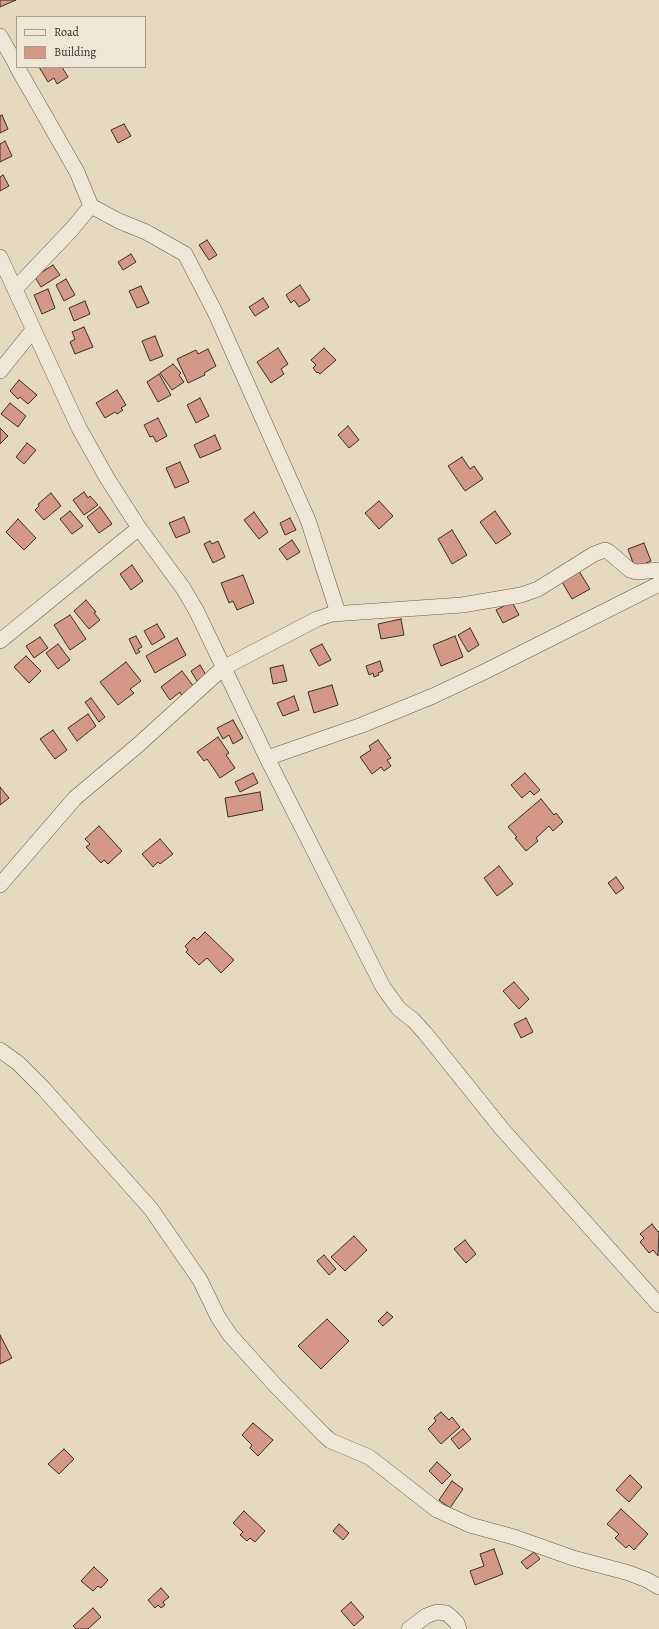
<!DOCTYPE html>
<html>
<head>
<meta charset="utf-8">
<style>
	body { margin:0 }
	#map { position:relative; width:659px; height:1629px; overflow:hidden; background:#e5dabf; font-family:Alegreya,serif }
	canvas { display:block }
	.legend { position:absolute; left:16px; top:16px; width:130px; height:52px; box-sizing:border-box; background:#eee7d5; border:1px solid #a79d8f; margin:0; padding:5px 7px; list-style:none; font-size:12px; color:#3d2d26 }
	.legend li { display:flex; align-items:center; gap:8px; height:20px }
	.legend b { width:20px; border:1px solid #a79d8f }
</style>
</head>
<body>
<div id="map">
<canvas width="659" height="1629"></canvas>
<ul class="legend">
<li><b style="height:5px;background:#eee7d5"></b>Road</li>
<li><b style="height:11px;background:#d39888"></b>Building</li>
</ul>
</div>
<script>
const g = document.querySelector('canvas').getContext('2d');
g.lineJoin = 'round';
function fill(path, color) { g.fillStyle = color; g.fill(path, 'evenodd'); }
const toPath = rows => new Path2D(rows.map(r => 'M' + r).join(''));
function trace(path, color, width, dash) { g.strokeStyle = color; g.lineWidth = width; g.lineCap = dash ? 'butt' : 'round'; g.setLineDash(dash || []); g.stroke(path); }
const building = toPath([
	[0,0,16,0,0,7,0,0],
	[39,67,62,67,68,77,57,84,54,78,48,82,39,67],
	[2,115,8,129,0,133,0,116,2,115],
	[124,124,131,136,118,143,111,130,124,124],
	[5,141,12,156,0,162,0,144,5,141],
	[3,175,9,186,0,191,0,177,3,175],
	[207,240,217,255,209,260,199,245,207,240],
	[131,254,136,262,123,270,118,262,131,254],
	[53,265,60,275,41,287,33,274,40,270,42,272,53,265],
	[66,279,75,295,64,301,56,285,66,279],
	[300,285,310,300,299,307,294,300,291,303,286,295,300,285],
	[141,286,149,303,137,308,129,291,141,286],
	[48,289,55,308,42,314,34,295,48,289],
	[263,298,269,307,255,316,249,307,263,298],
	[85,301,90,314,74,321,69,308,85,301],
	[84,327,93,347,75,354,70,342,75,339,72,332,84,327],
	[155,336,163,356,150,361,142,341,155,336],
	[278,348,288,364,281,369,284,374,271,383,257,362,278,348],
	[324,348,336,360,320,374,318,372,317,373,313,368,316,365,311,360,324,348],
	[208,349,216,366,204,373,205,375,188,383,177,359,196,350,198,354,208,349],
	[173,364,181,373,179,375,184,382,172,390,160,373,173,364],
	[159,374,171,395,158,402,147,382,159,374],
	[19,380,37,395,28,404,20,397,18,399,10,391,19,380],
	[117,390,126,405,121,408,123,410,117,414,115,412,105,418,96,403,117,390],
	[200,398,209,416,196,423,187,405,200,398],
	[10,403,26,416,18,427,1,414,10,403],
	[158,418,167,436,156,442,153,436,150,437,144,425,158,418],
	[348,426,359,440,349,448,338,435,348,426],
	[0,428,8,436,0,444,0,428],
	[215,435,221,449,200,458,194,445,215,435],
	[27,443,36,450,24,464,16,457,27,443],
	[462,457,470,469,474,466,483,479,465,491,448,466,462,457],
	[180,462,189,482,175,488,166,468,180,462],
	[84,492,88,498,90,496,98,505,84,515,73,500,84,492],
	[51,493,61,506,44,520,35,510,39,506,38,504,51,493],
	[379,501,393,516,379,529,365,513,379,501],
	[100,507,112,524,99,533,87,517,100,507],
	[70,511,83,526,72,534,60,519,70,511],
	[495,511,511,534,496,544,480,522,495,511],
	[254,512,268,532,259,539,244,520,254,512],
	[184,517,190,532,176,538,169,523,184,517],
	[290,518,296,530,285,535,280,523,290,518],
	[18,519,36,538,24,550,6,532,18,519],
	[452,530,467,555,452,564,438,539,452,530],
	[292,540,300,552,287,560,279,549,292,540],
	[210,541,212,544,218,541,225,557,213,563,204,544,210,541],
	[644,543,651,561,635,568,628,549,644,543],
	[132,565,143,581,131,590,120,574,132,565],
	[579,571,590,589,572,599,562,582,579,571],
	[243,575,254,603,237,610,233,601,229,603,221,583,243,575],
	[86,600,96,612,94,613,100,620,89,629,74,611,86,600],
	[512,602,519,615,503,623,496,610,512,602],
	[70,615,86,639,70,650,54,625,70,615],
	[401,619,404,635,381,639,378,624,401,619],
	[157,624,165,637,152,645,144,631,157,624],
	[470,628,479,645,468,652,458,635,470,628],
	[136,636,142,647,138,649,140,652,136,654,129,639,136,636],
	[455,636,463,657,441,666,433,645,455,636],
	[40,637,48,648,34,658,26,646,40,637],
	[177,638,186,655,155,673,146,656,177,638],
	[58,644,70,660,58,669,46,653,58,644],
	[322,644,331,660,319,666,310,650,322,644],
	[26,656,41,671,29,683,14,667,26,656],
	[380,661,383,671,378,673,379,675,374,677,373,673,369,675,366,666,380,661],
	[126,662,141,681,130,689,134,693,118,705,100,682,126,662],
	[200,665,209,680,200,686,191,671,200,665],
	[283,665,287,681,273,684,270,668,283,665],
	[182,671,194,687,182,696,180,692,170,700,161,687,182,671],
	[332,685,338,705,314,713,308,692,332,685],
	[294,696,299,710,283,716,277,703,294,696],
	[91,698,105,717,99,722,85,702,91,698],
	[88,714,96,726,77,741,68,728,88,714],
	[233,720,243,738,233,744,229,735,223,739,217,728,233,720],
	[53,730,67,750,55,759,40,739,53,730],
	[218,737,229,753,226,755,235,768,220,778,207,759,204,761,197,752,218,737],
	[378,740,391,758,387,760,391,766,384,771,381,767,372,774,360,757,371,750,369,746,378,740],
	[253,773,258,783,240,792,235,782,253,773],
	[525,773,540,790,534,795,530,791,522,798,511,785,525,773],
	[0,787,9,798,0,805,0,787],
	[260,792,263,810,228,817,225,798,260,792],
	[541,799,554,815,556,813,563,822,553,831,549,826,536,838,538,841,526,851,515,838,517,837,508,827,541,799],
	[99,826,122,851,108,864,104,860,101,863,86,847,90,844,85,839,99,826],
	[160,839,173,854,160,864,158,862,153,867,142,854,160,839],
	[499,866,513,884,497,896,484,878,499,866],
	[616,877,624,888,616,894,608,883,616,877],
	[205,932,234,960,221,973,207,958,199,965,186,952,188,950,185,946,194,937,197,940,205,932],
	[514,982,529,999,519,1009,503,991,514,982],
	[526,1018,533,1032,521,1038,514,1024,526,1018],
	[652,1224,658,1232,659,1231,658,1256,653,1250,649,1253,640,1242,644,1238,640,1234,652,1224],
	[354,1236,367,1250,345,1271,331,1257,354,1236],
	[465,1240,476,1254,466,1263,454,1249,465,1240],
	[324,1255,336,1269,329,1275,317,1261,324,1255],
	[387,1312,393,1317,383,1326,378,1321,387,1312],
	[327,1319,349,1341,321,1369,298,1346,327,1319],
	[0,1335,12,1358,0,1364,0,1335],
	[441,1412,449,1420,452,1417,460,1427,441,1444,428,1429,436,1421,434,1418,441,1412],
	[253,1423,273,1440,258,1456,250,1448,252,1445,242,1435,253,1423],
	[463,1429,471,1439,459,1449,451,1439,463,1429],
	[64,1449,74,1459,59,1474,48,1464,64,1449],
	[437,1462,451,1475,442,1484,429,1471,437,1462],
	[630,1475,642,1487,629,1502,616,1490,630,1475],
	[452,1481,463,1489,450,1508,439,1500,452,1481],
	[621,1509,648,1534,634,1550,629,1545,626,1548,615,1538,619,1534,607,1524,621,1509],
	[244,1511,265,1531,255,1542,250,1538,247,1541,240,1535,243,1532,233,1523,244,1511],
	[339,1524,349,1533,343,1540,333,1531,339,1524],
	[494,1549,503,1574,475,1585,470,1571,484,1566,480,1554,494,1549],
	[534,1552,540,1559,527,1569,521,1562,534,1552],
	[94,1567,108,1580,101,1588,98,1586,93,1591,81,1581,94,1567],
	[161,1588,169,1597,163,1602,165,1605,161,1608,158,1605,155,1608,148,1600,161,1588],
	[351,1602,364,1617,354,1626,341,1611,351,1602],
	[93,1608,101,1617,88,1629,76,1629,73,1626,93,1608]
]);
fill(building, '#d39888');
trace(building, '#3d2d26', 1);
const minor = toPath([
	[0,36,17,66],
	[17,67,77,172,91,206],
	[0,257,79,428,107,478,139,528,183,588,196,610,267,758,383,987,399,1009,413,1020,425,1033,502,1129,659,1305],
	[15,289,72,229,91,206,119,221,146,232,185,254,215,312,308,520,338,613],
	[0,371,33,330],
	[0,641,139,528],
	[267,758,362,725,433,696,486,671,659,584],
	[0,885,75,798,137,746,223,668,317,619,332,614,462,605,521,595,538,589,594,554,605,550,609,552,630,570,636,572,659,570],
	[0,1050,18,1063,43,1088,151,1209,200,1280,218,1317,230,1335,275,1385,325,1436,331,1441,369,1457,437,1510,470,1525,514,1537,573,1558,629,1573,647,1580,659,1587],
	[409,1629,426,1616,437,1612,446,1613,452,1618,457,1623,459,1629]
]);
trace(minor, '#67584c', 16);
trace(minor, '#eee7d5', 15);
</script>
</body>
</html>
